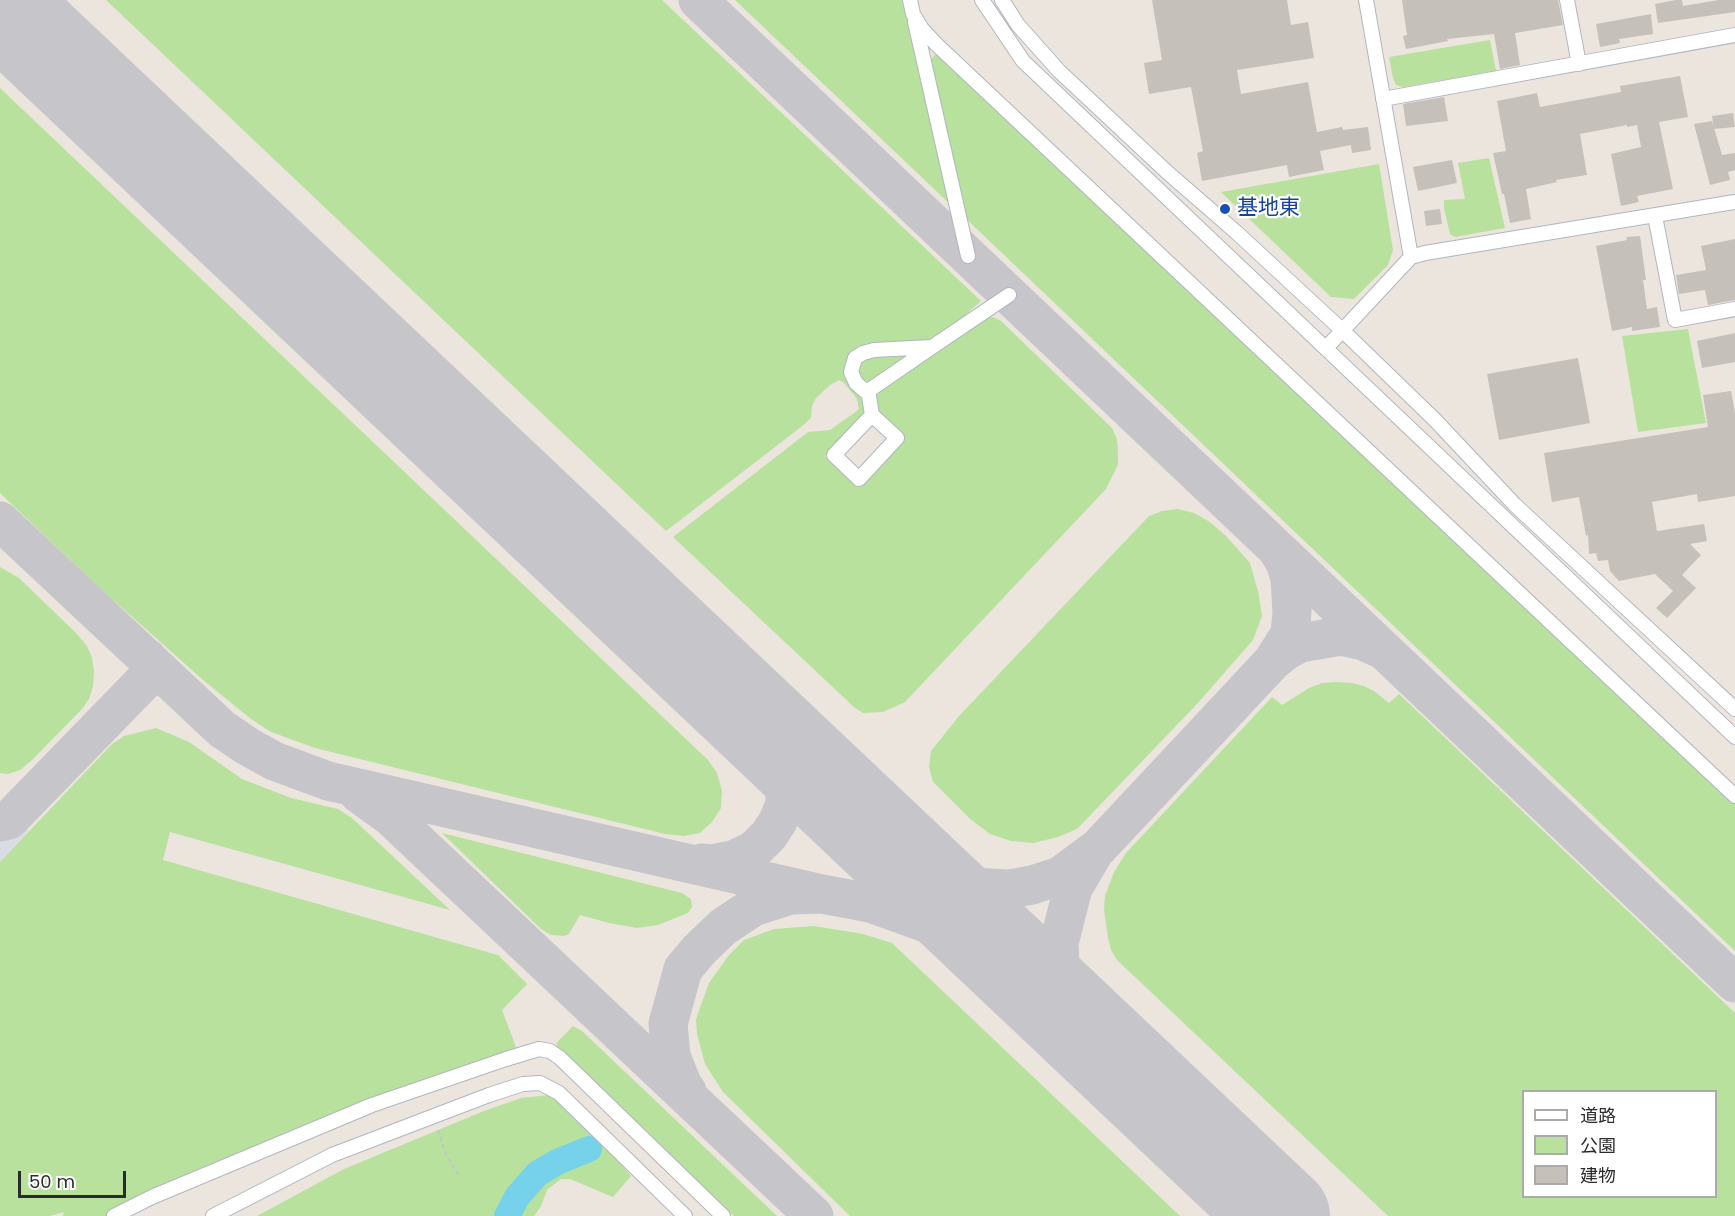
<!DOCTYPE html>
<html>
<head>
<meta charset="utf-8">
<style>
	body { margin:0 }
	#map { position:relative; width:1735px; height:1216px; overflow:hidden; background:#ece5de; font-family:Poppins,"Noto Sans JP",sans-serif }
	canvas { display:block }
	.legend { position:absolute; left:1522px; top:1090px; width:195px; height:108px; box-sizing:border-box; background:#fff; border:2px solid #aaa; margin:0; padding:8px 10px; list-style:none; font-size:18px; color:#2b2b2b }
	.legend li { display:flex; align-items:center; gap:12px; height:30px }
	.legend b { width:30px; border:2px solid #aaa }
	.scale { position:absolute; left:18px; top:1171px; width:108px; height:27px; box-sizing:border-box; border:3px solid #2b2b2b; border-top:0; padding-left:8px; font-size:18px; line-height:21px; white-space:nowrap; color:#2b2b2b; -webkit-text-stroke:4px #fff; paint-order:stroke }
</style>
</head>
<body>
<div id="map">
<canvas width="1735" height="1216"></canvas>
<ul class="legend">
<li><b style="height:8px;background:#fff"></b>道路</li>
<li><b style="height:16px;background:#b7e19d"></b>公園</li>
<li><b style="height:16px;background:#c5c0b9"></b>建物</li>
</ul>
<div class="scale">50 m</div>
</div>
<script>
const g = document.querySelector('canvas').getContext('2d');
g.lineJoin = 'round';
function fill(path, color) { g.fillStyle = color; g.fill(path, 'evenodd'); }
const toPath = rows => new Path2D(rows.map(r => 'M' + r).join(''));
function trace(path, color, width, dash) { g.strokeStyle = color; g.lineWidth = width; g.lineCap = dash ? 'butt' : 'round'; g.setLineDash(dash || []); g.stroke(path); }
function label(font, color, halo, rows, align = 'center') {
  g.font = font + ' Poppins,"Noto Sans JP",sans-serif'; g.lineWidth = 4.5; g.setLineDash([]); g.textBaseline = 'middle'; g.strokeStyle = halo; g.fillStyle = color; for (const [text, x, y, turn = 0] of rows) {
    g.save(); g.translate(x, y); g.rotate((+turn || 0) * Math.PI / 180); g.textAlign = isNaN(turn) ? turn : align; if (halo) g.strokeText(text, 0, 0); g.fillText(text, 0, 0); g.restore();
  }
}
fill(toPath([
	[0,804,29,831,0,862]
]), '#d9dce5');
fill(toPath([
	[106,0,662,0,981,301,934,343,856,353,860,395,864,407,863,413,861,419,825,456,858,485,903,437,878,412,877,395,881,389,988,318,993,317,1001,321,1112,428,1117,439,1118,453,1118,464,1114,473,1106,489,905,702,883,712,863,713,855,708,673,537,808,432,830,430,854,413,859,409,857,399,844,383,839,380,830,385,816,398,812,406,811,418,801,427,666,531],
	[735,0,902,0,952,206],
	[1490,40,1496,71,1403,87,1396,85,1393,78,1389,57],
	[936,54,940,54,1735,802,1735,951,960,213,930,60],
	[0,88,708,760,717,773,722,791,721,808,712,822,700,833,684,836,665,834,315,748,271,732,251,719,203,680,92,581,0,493],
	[1489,158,1505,228,1455,237,1450,234,1444,208,1444,200,1465,199,1458,163],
	[1379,164,1393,250,1388,265,1354,299,1331,297,1221,192],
	[1688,329,1706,423,1638,432,1622,336],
	[913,352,871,383,862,379,857,371,863,357],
	[1177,509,1194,513,1210,522,1226,536,1250,563,1258,591,1262,616,1253,640,1197,704,1077,829,1058,837,1033,843,1011,841,990,834,969,818,933,782,929,767,931,751,959,716,1149,516,1162,511],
	[0,567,19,578,76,633,87,646,92,658,94,671,93,687,89,699,81,710,32,760,20,770,8,774,0,773],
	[1337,682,1352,683,1364,686,1374,691,1389,703,1399,694,1735,1013,1735,1216,1388,1216,1117,960,1111,950,1108,938,1104,910,1105,896,1114,872,1126,853,1272,697,1282,705,1309,688,1322,683],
	[1524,1092,1716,1092,1716,1196,1524,1196],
	[156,728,189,742,242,779,291,798,338,809,352,818,450,910,170,832,163,860,498,955,527,984,502,1010,517,1050,227,1159,107,1216,63,1216,64,1212,50,1216,0,1216,0,862,112,744,124,736],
	[442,833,682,893,691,899,692,907,688,913,658,925,637,928,609,923,580,915,569,934,564,936,551,935,541,929],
	[814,926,863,934,892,943,1180,1216,850,1216,723,1092,705,1064,697,1034,696,1019,709,983,729,955,744,940,774,929],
	[573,1026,582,1031,777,1216,734,1216,556,1049,557,1042],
	[550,1095,614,1156,631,1176,613,1197,570,1179,561,1179,547,1190,541,1206,534,1216,257,1216,344,1169,484,1111,521,1098]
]), '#b7e19d');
trace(toPath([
	[507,1216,517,1197,537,1174,557,1162,589,1149]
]), '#76d1ea', 26);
trace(toPath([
	[698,0,1735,983],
	[0,521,222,729,247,746,274,761,328,781,822,894],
	[1273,661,1290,634,1292,612,1290,578,1285,562,1278,551],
	[359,794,391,817,814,1216],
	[0,822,9,820,146,679,149,673,147,658],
	[887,843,922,865,969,887,1010,889,1032,885,1060,876,1098,848,1273,661,1287,650,1300,643,1341,636,1363,641,1383,650],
	[1093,854,1073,888,1059,943,1060,962,1069,990,1079,1010,1117,1061],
	[702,863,712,864,733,860,754,850,769,835,778,821,785,804,785,764,780,750,753,716],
	[687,1091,682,1084,671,1056,668,1024,683,969,700,949,723,927,753,907,791,895,822,894,870,903,970,939,1027,975]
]), '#c6c5ca', 39);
trace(toPath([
	[0,5,1281,1216]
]), '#c6c5ca', 98);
fill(toPath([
	[1152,0,1287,0,1291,25,1308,22,1314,58,1237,70,1241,94,1308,82,1317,132,1342,127,1343,130,1368,127,1371,150,1352,153,1351,145,1320,151,1324,170,1289,177,1287,165,1202,181,1197,153,1203,151,1191,87,1149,94,1144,63,1162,60],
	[1402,0,1558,0,1563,25,1515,33,1520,65,1500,69,1494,34,1447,39,1448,41,1406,49,1403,36,1407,35],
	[1676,0,1682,0,1683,6,1719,0,1735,0,1735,12,1658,23,1655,4],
	[1651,14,1653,34,1619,39,1620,43,1600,47,1596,24],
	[1680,76,1688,117,1659,122,1673,189,1637,196,1639,202,1621,206,1611,154,1641,147,1637,125,1627,127,1627,125,1580,134,1587,175,1556,180,1557,182,1526,189,1531,219,1510,223,1504,194,1502,194,1493,153,1506,151,1497,101,1537,93,1540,107,1621,92,1620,86],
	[1444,97,1448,121,1406,126,1403,104],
	[1733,113,1735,127,1714,129,1712,116],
	[1712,121,1722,155,1735,153,1735,170,1728,172,1730,180,1710,185,1694,124],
	[1452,160,1457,183,1418,191,1413,167],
	[1440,209,1442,224,1426,226,1424,211],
	[1640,236,1646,280,1643,280,1647,309,1657,307,1660,327,1632,331,1632,327,1612,331,1596,246,1627,240,1626,237],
	[1735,239,1735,300,1708,305,1705,290,1679,294,1676,275,1706,270,1701,246],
	[1735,333,1735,362,1702,368,1697,341],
	[1578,358,1590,423,1499,440,1487,374],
	[1731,391,1735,413,1735,496,1698,502,1697,494,1652,502,1657,531,1704,524,1707,541,1690,544,1701,555,1682,575,1696,588,1667,618,1656,608,1673,591,1655,574,1619,581,1610,571,1608,560,1598,561,1596,553,1589,554,1588,535,1586,536,1579,497,1552,502,1544,453,1708,427,1703,395]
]), '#c5c0b9');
const minor = toPath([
	[910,0,913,14,922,29,936,44,1735,796],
	[982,0,1023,61,1735,737],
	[1002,0,1018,25,1059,71,1167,172,1236,232,1343,331,1435,420,1515,505,1735,709],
	[1366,0,1411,257],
	[1567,0,1579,64],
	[915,22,968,256],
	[1383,99,1735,35],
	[1655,216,1675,320,1735,309],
	[932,347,874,350,863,353,855,358,851,372,856,383,865,391,871,389,932,347,1009,295],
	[1326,348,1411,257,1425,253,1735,202],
	[868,390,872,415,897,438,859,479,834,455,872,415],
	[114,1216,152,1197,372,1105,506,1059,539,1049,550,1051,560,1058,723,1216],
	[213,1216,332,1155,489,1095,523,1084,540,1083,559,1093,685,1216]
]);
trace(minor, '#b1b5be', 16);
trace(toPath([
	[438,1130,446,1154,459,1176]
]), '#c4c4c4', 2, [4.5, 3]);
trace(minor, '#fff', 14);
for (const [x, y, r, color] of [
	[1225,209,6,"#1a4fb4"]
]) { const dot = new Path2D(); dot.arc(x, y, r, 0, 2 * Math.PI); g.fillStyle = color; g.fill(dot); trace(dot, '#fff', 2); }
label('21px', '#164399', '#fff', [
	["基地東",1237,209]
], 'left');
</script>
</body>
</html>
